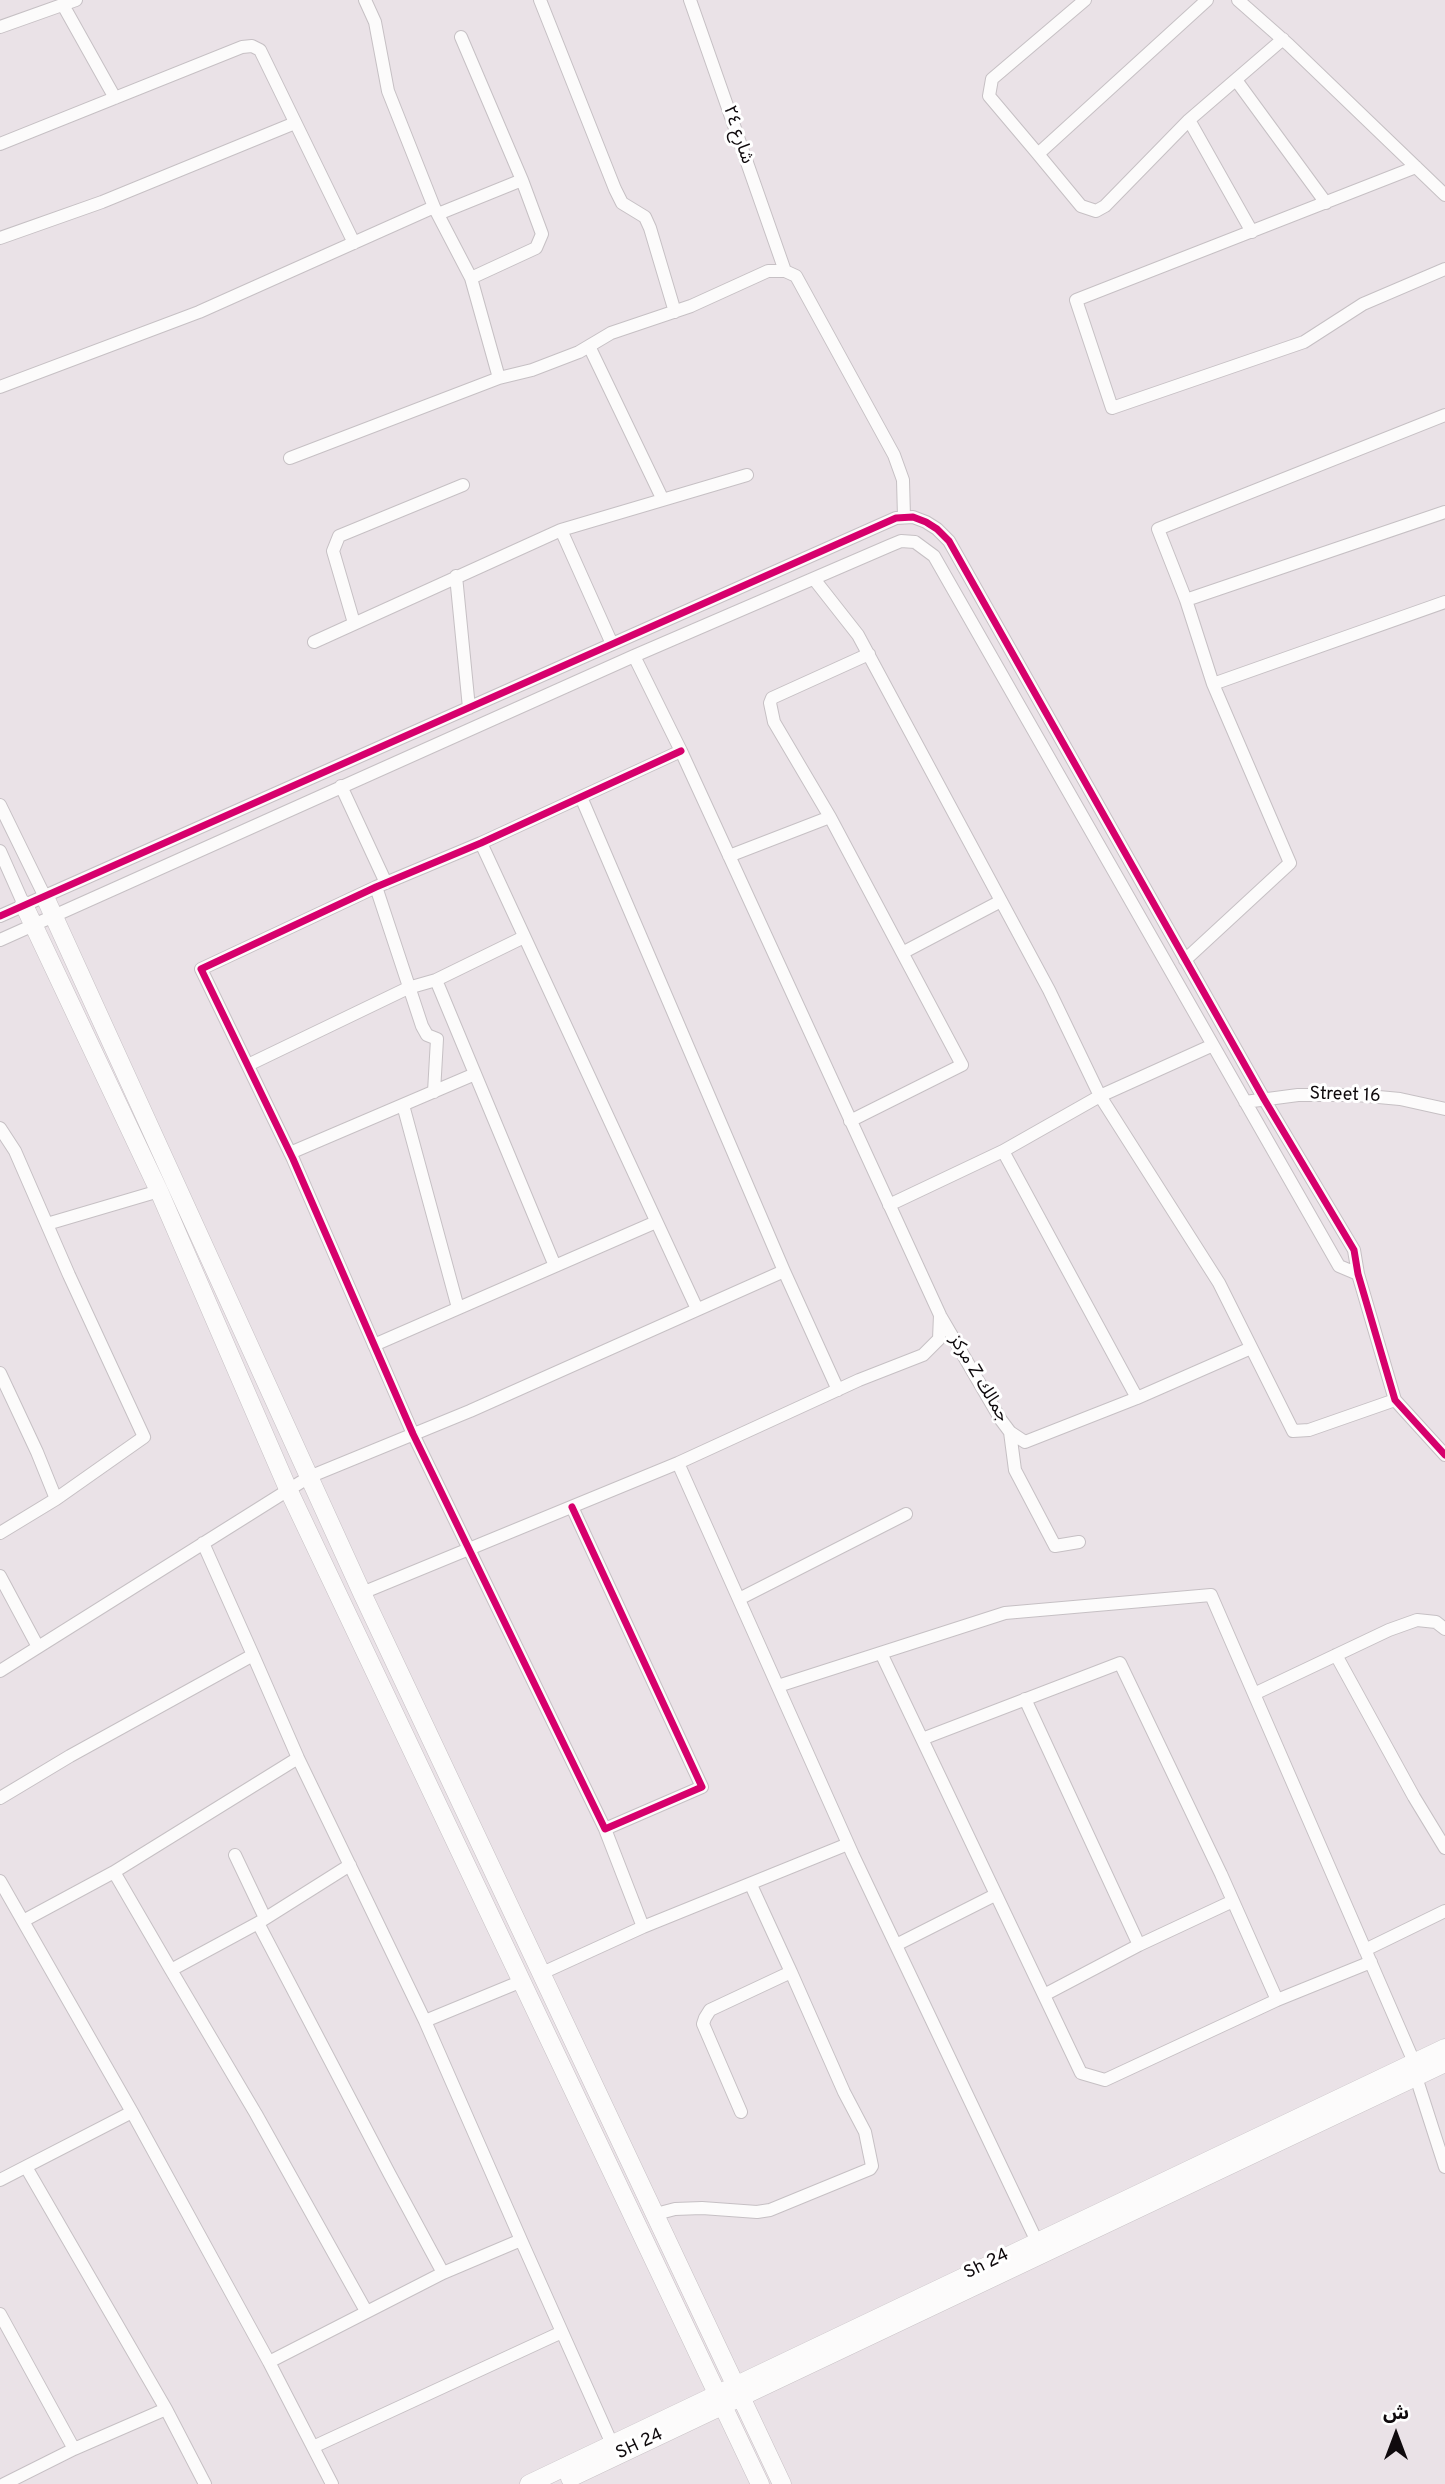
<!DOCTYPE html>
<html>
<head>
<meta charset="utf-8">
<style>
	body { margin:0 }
	#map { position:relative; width:1445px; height:2484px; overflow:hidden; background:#eae2e7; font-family:Overpass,"Noto Sans Arabic",sans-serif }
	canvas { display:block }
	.north { position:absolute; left:1361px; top:2400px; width:70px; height:70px; -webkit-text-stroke:5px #fff; paint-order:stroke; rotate:0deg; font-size:19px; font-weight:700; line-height:28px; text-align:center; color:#0f0a0d }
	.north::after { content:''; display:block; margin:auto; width:24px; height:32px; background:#0f0a0d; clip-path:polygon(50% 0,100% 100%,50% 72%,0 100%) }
</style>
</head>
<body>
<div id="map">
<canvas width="1445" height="2484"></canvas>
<div class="north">ش</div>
</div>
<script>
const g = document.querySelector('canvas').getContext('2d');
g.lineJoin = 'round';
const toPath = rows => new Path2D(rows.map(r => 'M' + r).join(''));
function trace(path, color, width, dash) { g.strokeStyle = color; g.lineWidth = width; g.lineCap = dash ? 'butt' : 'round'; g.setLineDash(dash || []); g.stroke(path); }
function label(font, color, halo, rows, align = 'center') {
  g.font = font + ' Overpass,"Noto Sans Arabic",sans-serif'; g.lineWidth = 6; g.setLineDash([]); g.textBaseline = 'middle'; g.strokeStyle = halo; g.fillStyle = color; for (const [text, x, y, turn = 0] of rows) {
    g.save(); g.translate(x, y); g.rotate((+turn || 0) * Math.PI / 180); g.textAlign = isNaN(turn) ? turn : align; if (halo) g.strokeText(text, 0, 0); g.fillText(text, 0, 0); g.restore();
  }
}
const street = toPath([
	[365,0,375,22,388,91,434,207,471,278,499,378],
	[540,0,615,189,622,203,645,217,650,228,675,312],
	[690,0,785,271],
	[1207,0,1038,154,1081,206,1096,211,1105,206,1189,120,1252,232],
	[1238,0,1289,45,1445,195],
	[63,5,115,98],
	[0,27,76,0],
	[461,37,522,180,542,234,536,248,471,278],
	[1236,80,1326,203],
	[1189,120,1283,39],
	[0,144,242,47,252,46,260,50,354,243],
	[1038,154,989,96,992,79,1085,0],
	[1416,167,1076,300,1112,408,1304,342,1363,304,1445,269],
	[438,214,522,180],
	[0,238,102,202,295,123],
	[589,346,662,498],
	[0,387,199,312,434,207],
	[290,458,499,378,532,370,579,352,611,333,691,306,768,271,785,271,796,276,894,455,903,480,904,517],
	[561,530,612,644],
	[456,576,469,708],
	[814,579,858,635,1049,990,1100,1096,1003,1151,1137,1398,1251,1348],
	[1186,600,1158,529,1445,415],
	[354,623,333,551,339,536,463,485],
	[314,642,561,530,747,475],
	[1213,684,1186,600,1445,512],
	[341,786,386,883],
	[581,797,784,1271,838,1390],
	[0,805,45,897],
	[481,843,697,1309],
	[0,851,24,905],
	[729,856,830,817],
	[376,887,422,1026,427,1035,437,1039,434,1092],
	[0,916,896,518,913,517,926,522,937,529,949,541,1264,1099,1354,1250,1358,1274,1395,1400,1445,1455],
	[0,940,634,656,889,546,901,541,915,542,934,556,1339,1266,1358,1274],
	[904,952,1001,901],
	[1185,960,1290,863,1213,684,1445,602],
	[436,980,524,937],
	[1213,1045,1100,1096,1219,1283,1293,1431,1309,1430,1395,1400],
	[248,1065,408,988,436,980,555,1266],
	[1245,1102,1298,1095,1357,1095,1400,1099,1445,1109],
	[403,1105,458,1308],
	[850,1121,962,1065,830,817,774,722,770,703,772,698,869,654],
	[0,1128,15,1151,69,1275,144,1437,56,1499],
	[290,1153,475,1074],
	[889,1205,1003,1151],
	[47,1224,159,1191],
	[941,1317,1001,1420,1010,1432,1025,1442,1137,1398],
	[374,1345,656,1222],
	[0,1373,37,1452,56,1499,0,1533],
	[1010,1432,1015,1470,1055,1546,1079,1542],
	[678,1463,853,1855,1040,2248],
	[572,1507,702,1787,605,1829,413,1434,293,1159,201,969,376,887,481,843,681,751],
	[0,1576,38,1647],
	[362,1593,678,1463,859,1380,923,1355,939,1339,940,1315,681,751,634,656],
	[739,1599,906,1514],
	[881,1653,1081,2073,1105,2080,1277,2000,1371,1962],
	[253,1655,298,1758,425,2021,521,2240],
	[1336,1655,1414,1797,1445,1848],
	[0,1671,309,1477,470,1411,784,1271],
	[778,1686,1005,1613,1211,1595,1414,2062],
	[1254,1694,1389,1630,1417,1620,1436,1622,1445,1629],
	[1025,1699,1139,1945,1233,1901],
	[922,1739,1120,1663,1221,1874,1277,2000],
	[0,1798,70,1756,253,1655,203,1543],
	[605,1829,643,1927],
	[235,1855,265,1918],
	[114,1872,298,1758],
	[0,1881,132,2112,269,2362,332,2484],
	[23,1921,114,1872,171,1970],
	[258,1923,350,1865],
	[896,1945,995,1895],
	[1365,1950,1445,1911],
	[540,1974,643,1927,848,1844],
	[1044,1995,1139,1945],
	[425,2021,522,1981],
	[1416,2077,1445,2167],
	[741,2112,703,2024,705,2018,710,2010,791,1972,751,1885],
	[26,2167,166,2409,205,2484],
	[0,2180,132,2112],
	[656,2214,675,2209,702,2208,757,2212,770,2210,870,2169,872,2166,865,2132,844,2092,791,1972],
	[366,2311,256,2114,171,1970,258,1923,389,2173,443,2273],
	[0,2314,74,2449],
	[269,2362,443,2273,521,2240,612,2444],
	[313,2447,562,2332],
	[4,2484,74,2449,166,2409]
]);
const secondary = toPath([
	[45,897,362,1593,782,2484],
	[24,905,159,1191,288,1489,760,2484],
	[570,2478,1445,2063],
	[529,2484,1445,2048]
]);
trace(street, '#c6c0c4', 14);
trace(secondary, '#c6c0c4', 19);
trace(street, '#fcfbfb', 12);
trace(secondary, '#fcfbfb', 18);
trace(toPath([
	[0,916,896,518,913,517,926,522,937,529,949,541,1264,1099,1354,1250,1358,1274,1395,1400,1445,1455],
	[572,1507,702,1787,605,1829,413,1434,293,1159,201,969,376,887,481,843,681,751]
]), '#d6006c', 7);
label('18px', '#0f0a0d', '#fff', [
	["شارع ٢٤",737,135,71],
	["Street 16",1345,1096,2],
	["مركز Z جمالك",978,1379,59],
	["Sh 24",987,2265,-26],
	["SH 24",640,2445,-25]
]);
</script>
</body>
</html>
